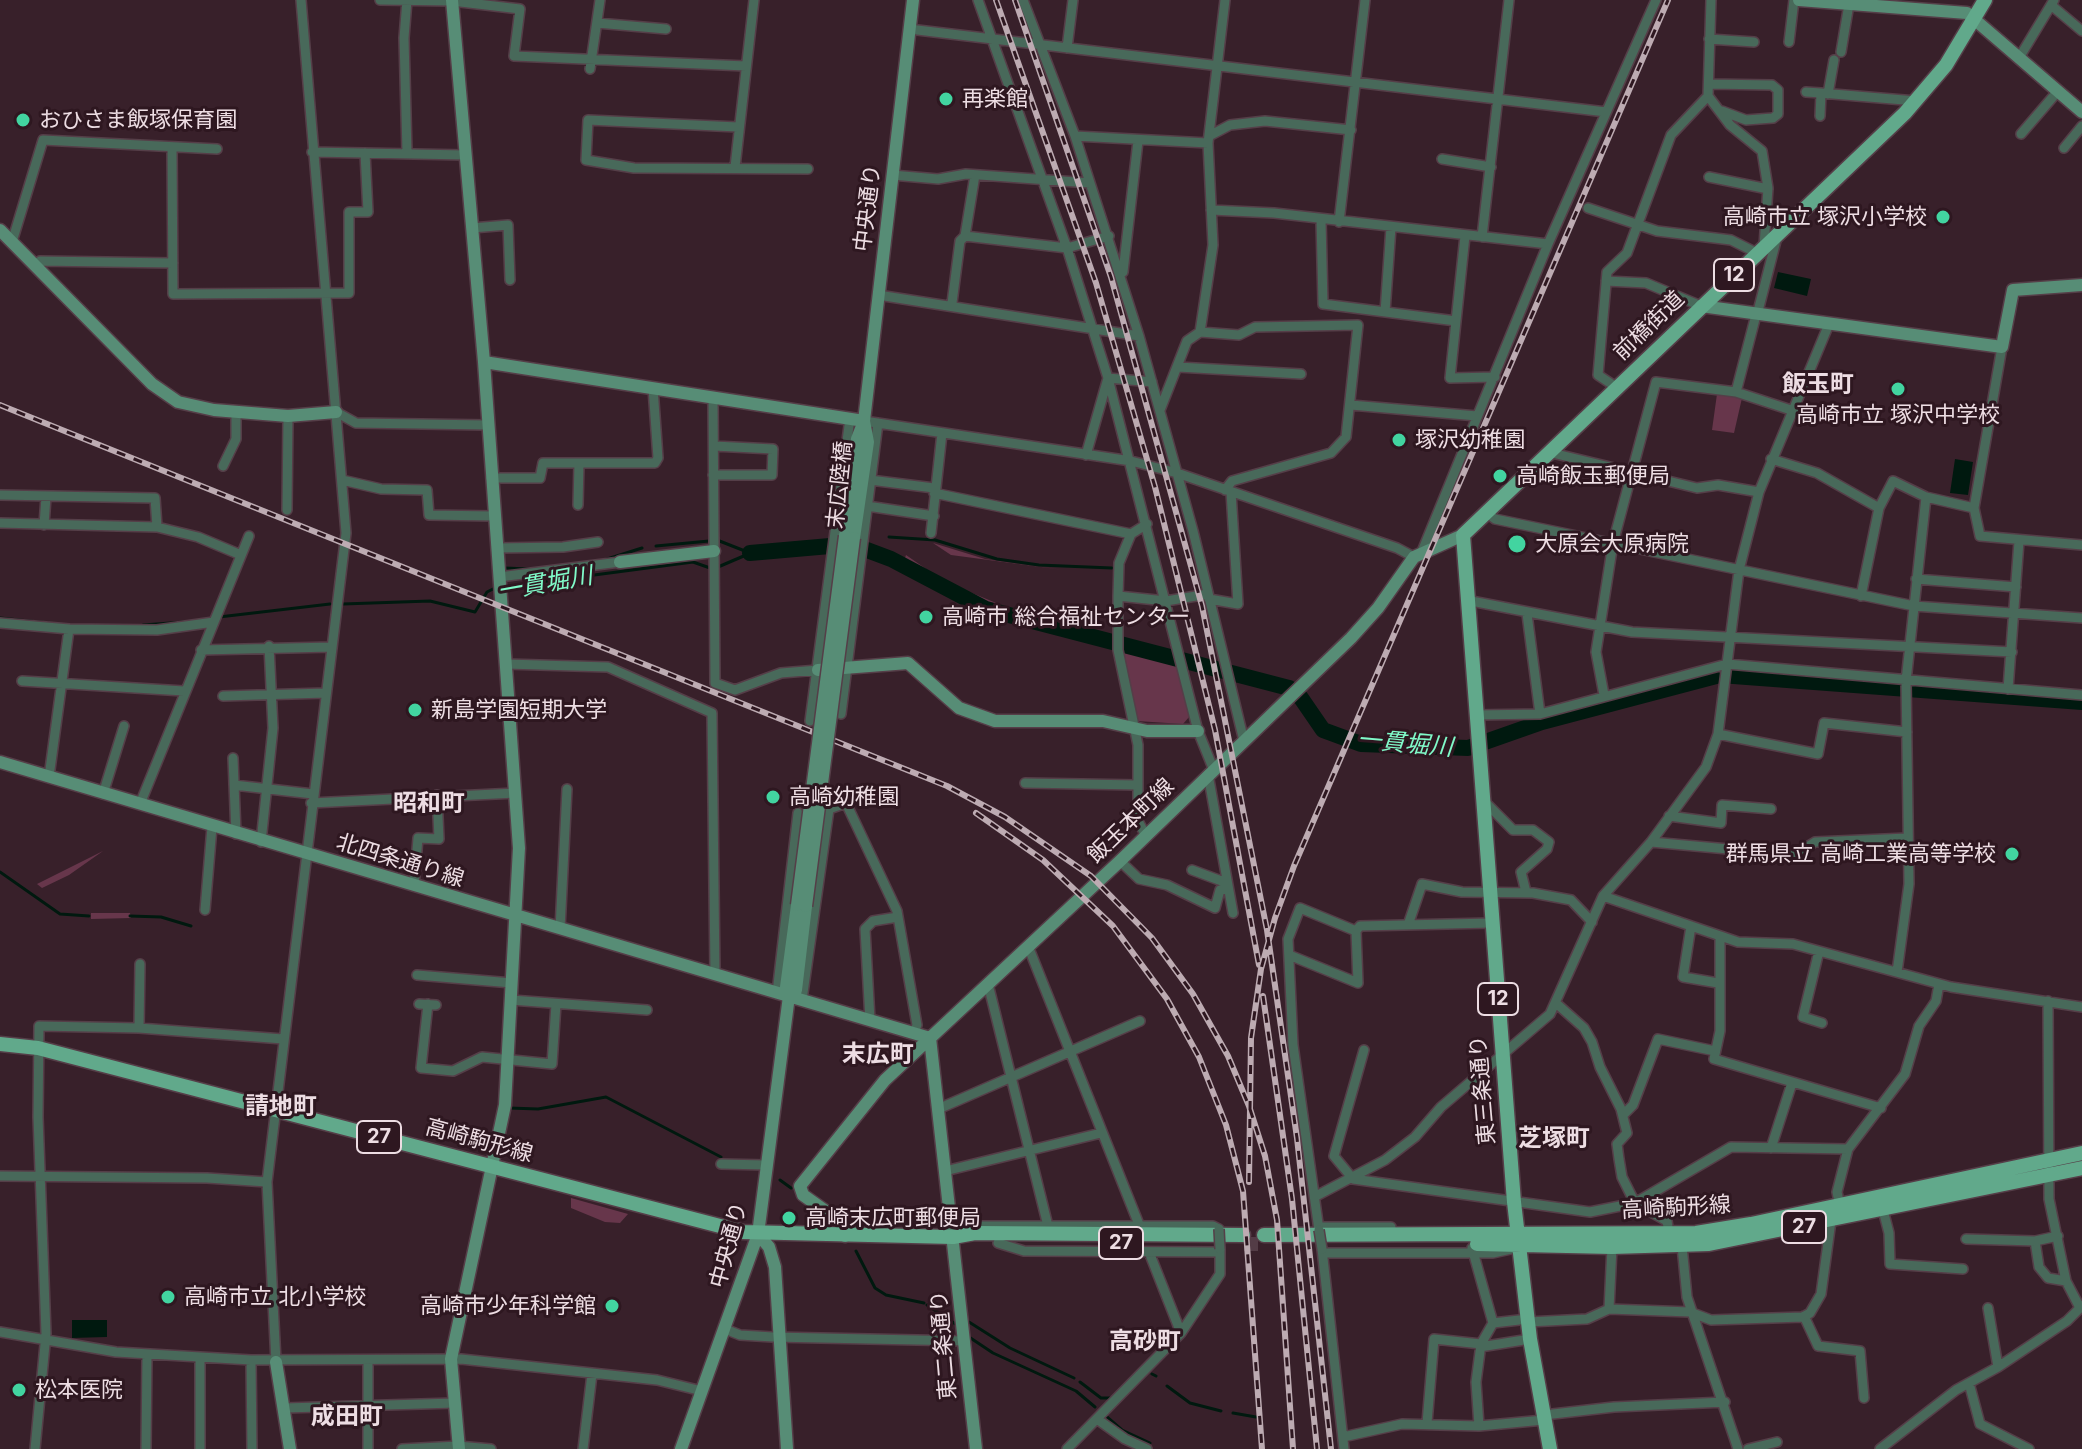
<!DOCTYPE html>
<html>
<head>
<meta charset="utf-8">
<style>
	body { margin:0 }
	canvas { display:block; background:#38202a }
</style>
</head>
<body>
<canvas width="2082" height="1449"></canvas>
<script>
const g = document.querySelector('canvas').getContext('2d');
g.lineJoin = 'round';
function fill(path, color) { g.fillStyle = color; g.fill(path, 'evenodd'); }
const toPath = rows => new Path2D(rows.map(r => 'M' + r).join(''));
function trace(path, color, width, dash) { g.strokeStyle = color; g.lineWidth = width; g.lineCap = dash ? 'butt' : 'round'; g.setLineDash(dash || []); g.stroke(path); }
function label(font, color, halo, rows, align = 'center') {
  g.font = font + ' Inter,"Noto Sans JP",sans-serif'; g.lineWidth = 6; g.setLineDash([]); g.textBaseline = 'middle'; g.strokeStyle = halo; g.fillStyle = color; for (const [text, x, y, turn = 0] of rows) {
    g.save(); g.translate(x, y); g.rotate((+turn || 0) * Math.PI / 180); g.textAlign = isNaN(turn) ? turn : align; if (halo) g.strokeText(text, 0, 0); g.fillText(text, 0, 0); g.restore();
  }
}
fill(toPath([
	[1717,394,1742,398,1734,433,1712,430],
	[933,543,985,559,1064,570,951,555],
	[906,555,945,582,1011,609,1055,618,1055,626,988,606,938,581,905,558],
	[1124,652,1177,666,1189,717,1183,724,1137,721],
	[103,851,69,875,42,888,37,884],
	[91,913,130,913,131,918,91,919],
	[571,1198,628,1214,620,1223,605,1222,571,1208]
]), '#67364b');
fill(toPath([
	[1778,272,1811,279,1807,296,1774,288],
	[1955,459,1973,462,1968,495,1950,493],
	[72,1320,107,1320,107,1337,72,1338]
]), '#00190f');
trace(toPath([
	[889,537,935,540,997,559,1039,565,1112,568],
	[717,540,750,553],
	[656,546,709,541],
	[604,560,642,548],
	[718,567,746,555],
	[505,568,529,569],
	[503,587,693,562,710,568],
	[343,604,430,601,475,612,487,592,495,588],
	[219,617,330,604],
	[0,618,48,623],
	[143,625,184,622],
	[0,872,60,914,89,916],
	[130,916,161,917,191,926],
	[509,1108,538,1109,606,1097,721,1157],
	[780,1180,791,1188],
	[856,1251,875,1288,886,1295,924,1303],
	[927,1305,957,1325],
	[969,1322,1010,1348,1074,1378],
	[969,1337,993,1353,1076,1391,1095,1407],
	[1152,1374,1156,1376],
	[1080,1382,1101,1398,1110,1398],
	[1167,1386,1190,1403,1221,1411],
	[1233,1413,1256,1417],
	[1107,1417,1122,1430,1150,1443]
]), '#00190f', 3);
trace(toPath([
	[750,553,830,546,867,550,891,559,986,609,1289,688,1301,698,1323,730,1361,744,1468,748,1542,722,1720,675,2082,702]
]), '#00190f', 16);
trace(toPath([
	[1244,1244,1265,1244]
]), '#533c46', 14, [14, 7]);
const street = toPath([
	[380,0,452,1,520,9,514,56,746,66],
	[407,0,404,38,407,153],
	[978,0,1067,248,1108,378,1198,731,1213,768],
	[1023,0,1075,136,1139,336,1193,531,1244,741],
	[1711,0,1708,96,1730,125,1762,151,1768,188,1764,246],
	[2051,5,2082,31],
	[597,23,666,29],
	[909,29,1606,112],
	[1709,39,1754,42],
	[1789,42,1794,0],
	[1067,48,1073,0],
	[1841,52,1849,4],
	[2019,58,2054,0],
	[590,69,600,0],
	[1709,84,1772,85,1778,90,1778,114,1773,118,1746,120,1722,111],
	[1806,92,1821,93],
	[1828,94,1834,60],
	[1820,116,1821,93,1916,101],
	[738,127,588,120,586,160,634,168,808,169],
	[2021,134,2058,91],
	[1075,136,1208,143],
	[1209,136,1230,125,1265,121,1351,130],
	[172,148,173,294,349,293,349,212,368,212,365,153],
	[2064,148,2082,126],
	[312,152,465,155],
	[1442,159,1491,167],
	[735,167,754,0],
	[892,175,938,179,966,174,1090,183],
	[1709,177,1768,189],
	[1588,208,1657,231,1731,240,1757,253],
	[1211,210,1274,213,1548,244],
	[1321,220,1323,304,1456,321],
	[1339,222,1365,0],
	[472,228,508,225,510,280],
	[965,236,975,175],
	[1465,236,1450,378,1495,377],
	[1482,237,1509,0],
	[12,242,43,140,217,149],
	[35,265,40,261,173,263],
	[1123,272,1138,141],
	[1606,281,1646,283,1701,306],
	[878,295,1139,336],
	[952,303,960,241,965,236,1067,248,1109,236],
	[1385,312,1391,227],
	[1757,315,1777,237],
	[1200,332,1213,245,1208,143,1225,0],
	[2002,347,1974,508,1980,536,2082,545],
	[1178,367,1301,374],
	[1616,387,1598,375,1607,272,1627,253,1671,135,1708,96],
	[1736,392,1756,315],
	[713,397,715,683,735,690,781,673,818,670],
	[1351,405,1477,416],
	[1160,410,1187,341,1200,332,1239,335,1255,327,1358,325,1346,437,1331,453,1232,481,1225,490],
	[336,412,356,423,487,425],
	[864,421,1131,461,1177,473,1397,548,1414,557],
	[1548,452,1697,488,1718,485,1759,492],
	[1086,455,1108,378,1152,382],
	[1771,459,1817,473,1879,508],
	[223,466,236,439,236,412],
	[713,475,772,475,773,449,714,446],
	[491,478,540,478,543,463,655,463,658,458,653,388],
	[342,480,381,489,427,490,429,515,493,516],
	[870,480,934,488],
	[934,493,1131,534],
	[0,495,155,498,157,527],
	[578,505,579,463],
	[867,506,934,516],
	[287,510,288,416],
	[1486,512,1495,519,1914,606,2082,618],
	[0,523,157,527,198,537,241,555],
	[44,525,46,497],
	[931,533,942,433],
	[497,548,563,547,598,542],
	[1421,554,1548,244,1656,0],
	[499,577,620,562],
	[1916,579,2016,587],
	[1118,596,1166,601,1208,594],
	[1861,596,1879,508,1893,481,1926,497,1974,508],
	[1209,599,1238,604,1231,492],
	[1466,600,1632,632,2012,652],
	[1527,614,1540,714],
	[0,623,69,629,157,630,214,622],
	[201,650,332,647],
	[506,664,608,667,712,713,715,974],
	[22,681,184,691],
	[2008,689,2019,541],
	[1604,695,1596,652,1613,543,1656,382,1736,392,1794,411],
	[223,696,326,693],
	[841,714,878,423],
	[1476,715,1540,714,1727,664,2082,695],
	[810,721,850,418],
	[1718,734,1818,754,1824,723,1907,732],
	[233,758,236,834],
	[1208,774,1233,913],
	[49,777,69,629],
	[1025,783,1138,785],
	[234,785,313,794],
	[103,794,124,726],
	[1483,800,1513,830,1533,830,1549,842,1547,849,1521,872,1526,892],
	[311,803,516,793],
	[140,804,249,536],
	[1669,816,1721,823,1722,805,1771,809],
	[1145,834,1138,821,1138,745,1118,650,1118,596,1119,563,1131,534,1147,524],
	[261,842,273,728,269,646],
	[1651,842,1794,855,1815,842,1908,838],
	[1120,861,1139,879,1167,885,1215,908,1220,890,1228,889],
	[1192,870,1227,883],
	[414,886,418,838,439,839,437,795],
	[1603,896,1738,942,1793,944,1951,987,2082,1007],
	[205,910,212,827],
	[1408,925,1422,884,1462,892,1533,893,1571,900,1592,922],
	[1691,926,1683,977,1718,983],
	[560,929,567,789],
	[1720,936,1720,1031,1714,1059,1881,1108],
	[1028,946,1140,1227],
	[1819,951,1803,1017,1822,1023],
	[1289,955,1358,983,1356,931,1360,926,1491,923],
	[1897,972,1909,884,1906,681,1926,497],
	[417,975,512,983],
	[988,984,1048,1226],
	[777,993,798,813],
	[511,1000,647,1010],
	[802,1000,829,809,846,803,897,911,917,1025,914,1033],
	[2048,1001,2049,1199,2066,1281,2080,1308],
	[419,1004,436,1005],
	[428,1004,421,1068,453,1071,482,1057,552,1064,556,1004],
	[1557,1004,1584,1028,1592,1042,1600,1067,1621,1109,1627,1133,1617,1144,1619,1159,1622,1177,1635,1203,1667,1221,1669,1233],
	[870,1020,865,929,873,921,898,917],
	[139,1028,140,964],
	[1364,1050,1334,1156,1353,1179,1590,1212,1635,1203,1731,1147,1848,1149],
	[938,1109,1140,1021],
	[1623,1115,1633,1105,1658,1039,1715,1051],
	[1771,1148,1792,1083],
	[721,1164,766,1165],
	[945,1171,1101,1133],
	[0,1176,207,1178,267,1182],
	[1316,1196,1385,1160,1415,1137,1441,1107,1550,1014,1603,896,1651,842,1706,767,1718,734,1739,570,1759,492,1829,324],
	[1840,1206,1837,1192,1848,1149,1905,1074,1919,1026,1936,1001,1939,984],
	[1883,1210,1889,1233,1890,1264,1963,1269],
	[1319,1227,1391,1227],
	[1319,1230,1293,1045,1288,939,1300,908,1356,931],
	[966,1231,975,1226,1213,1226,1219,1229],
	[2058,1236,2035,1241,2039,1267,2048,1278,2066,1281],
	[1966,1239,2035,1241],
	[998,1243,1024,1251,1220,1252],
	[1682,1246,1687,1297,1738,1449],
	[1472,1248,1493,1323,1481,1344,1476,1382,1479,1426],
	[1322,1249,1344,1449],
	[1149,1252,1181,1333],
	[1323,1253,1493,1253,1511,1249],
	[1988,1308,1998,1367],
	[1609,1309,1612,1247],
	[1804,1316,1818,1346,1860,1351,1864,1398],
	[1528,1322,1587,1319,1609,1309,1690,1312,1711,1320,1803,1317,1810,1313,1821,1294,1831,1221],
	[1493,1323,1528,1319],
	[725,1329,740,1335,773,1337,965,1341],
	[0,1332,116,1352,251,1360,461,1359,657,1380,702,1391],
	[1480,1347,1530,1339],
	[251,1360,252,1449],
	[276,1362,267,1182,346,533,301,0],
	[1969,1383,1980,1424,2029,1449],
	[285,1408,455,1403],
	[1544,1415,1614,1407,1725,1402],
	[1097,1419,1125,1439,1147,1449],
	[1427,1423,1434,1339,1481,1344],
	[1343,1437,1402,1424,1479,1426,1544,1420],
	[35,1449,46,1334,38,1117,39,1026,139,1028,283,1039],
	[146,1449,147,1354],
	[200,1449,200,1357],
	[368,1449,368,1360],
	[402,1449,458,1446,491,1449],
	[583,1449,592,1374],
	[1067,1449,1181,1333,1220,1274,1220,1249],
	[1748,1449,1777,1442],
	[1880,1449,1956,1390,1998,1367,2067,1321,2082,1306]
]);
const secondary = toPath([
	[452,0,484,362,519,848,505,1105,451,1359,459,1449],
	[1799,0,1967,13,2082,112],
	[0,230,152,384,178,402,214,410,288,416,336,412],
	[1701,306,2002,347,2013,290,2082,285],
	[484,362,864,421],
	[845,536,857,439,864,421,913,0],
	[854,538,868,442,864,421],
	[620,562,714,551],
	[818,670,908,663,959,708,995,721,1103,721,1147,731,1198,731],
	[0,762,930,1038],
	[789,996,796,990,806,906],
	[930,1038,976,1449],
	[758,1234,769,1247,775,1267,787,1449],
	[845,1236,841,1222,803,1195,800,1186,885,1080,1120,861,1351,638,1378,608,1414,557,1463,535],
	[276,1362,290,1449],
	[681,1449,758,1234,789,996,786,987,797,905]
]);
const primary = toPath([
	[0,1044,38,1048,743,1232,953,1237,975,1233,1243,1235],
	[1264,1235,1696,1233,1751,1224,2082,1153],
	[1477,1244,1612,1247,1709,1244,2082,1168],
	[1550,1449,1530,1339,1514,1202,1463,535,1905,113,1946,65,1985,0]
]);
trace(street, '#553e48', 12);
trace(secondary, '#553e48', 15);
trace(primary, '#553e48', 17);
trace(street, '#48695a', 9);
trace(secondary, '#578d76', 12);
trace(primary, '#61a98b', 14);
const rail = toPath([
	[996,0,1096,283,1155,487,1215,730,1259,965],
	[1015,0,1111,277,1202,606,1267,930,1297,1138,1331,1449],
	[0,405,947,786,1005,817,1091,876,1152,938,1193,994,1228,1056,1249,1106,1265,1156,1277,1220,1293,1449],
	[976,813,1043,860,1113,926,1167,999,1199,1057,1226,1125,1243,1191,1262,1449],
	[1263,996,1292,1199,1317,1449],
	[1249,1182,1251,1038,1261,969,1275,918,1294,866,1668,0]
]);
trace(rail, '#bdabb2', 6);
trace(rail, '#2e1720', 3, [9]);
const streetBridge = toPath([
	[1219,1229,1220,1249],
	[1319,1230,1322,1249]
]);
const secondaryBridge = toPath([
	[797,905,845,536],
	[806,906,854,538]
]);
trace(streetBridge, '#553e48', 12, []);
trace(secondaryBridge, '#553e48', 15, []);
trace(streetBridge, '#48695a', 9);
trace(secondaryBridge, '#578d76', 12);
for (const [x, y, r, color] of [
	[946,99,8,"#42d4a0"],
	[23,120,8,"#42d4a0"],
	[1943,217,8,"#42d4a0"],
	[1898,389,8,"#42d4a0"],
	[1399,440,8,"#42d4a0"],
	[1500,476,8,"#42d4a0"],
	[1517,544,10,"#42d4a0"],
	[926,617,8,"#42d4a0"],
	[415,710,8,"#42d4a0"],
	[773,797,8,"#42d4a0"],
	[2012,854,8,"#42d4a0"],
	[789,1218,8,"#42d4a0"],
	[168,1297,8,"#42d4a0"],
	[612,1306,8,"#42d4a0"],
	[19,1390,8,"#42d4a0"]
]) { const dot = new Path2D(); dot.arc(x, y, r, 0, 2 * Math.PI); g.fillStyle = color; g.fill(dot); trace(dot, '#2e1720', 3); }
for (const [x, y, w] of [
	[1734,275,40],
	[1498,999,40],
	[379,1137,44],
	[1804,1227,44],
	[1121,1243,44]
]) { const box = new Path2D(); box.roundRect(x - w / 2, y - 16, w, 32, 6); g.fillStyle = '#2e1720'; g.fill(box); trace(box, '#eddde3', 2); }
label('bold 20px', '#eddde3', null, [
	["12",1734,275],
	["12",1498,999],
	["27",379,1137],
	["27",1804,1227],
	["27",1121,1243]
]);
label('22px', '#eddde3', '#2e1720', [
	["再楽館",962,99],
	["おひさま飯塚保育園",39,120],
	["高崎市立 塚沢小学校",1927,217,"right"],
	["高崎市立 塚沢中学校",1898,415,"center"],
	["塚沢幼稚園",1415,440],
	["高崎飯玉郵便局",1516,476],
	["大原会大原病院",1535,544],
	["高崎市 総合福祉センター",942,617],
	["新島学園短期大学",431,710],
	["高崎幼稚園",789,797],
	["群馬県立 高崎工業高等学校",1996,854,"right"],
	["高崎末広町郵便局",805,1218],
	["高崎市立 北小学校",184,1297],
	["高崎市少年科学館",596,1306,"right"],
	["松本医院",35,1390]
], 'left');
label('22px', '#eddde3', '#2e1720', [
	["中央通り",868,208,-83],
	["前橋街道",1649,326,-44],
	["末広陸橋",840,485,-84],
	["飯玉本町線",1131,821,-44],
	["北四条通り線",400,861,17],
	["東三条通り",1483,1090,-95],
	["高崎駒形線",479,1141,15],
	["高崎駒形線",1676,1208,-3],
	["中央通り",729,1245,-75],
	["東二条通り",944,1345,-95]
]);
label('bold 24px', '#eddde3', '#2e1720', [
	["飯玉町",1818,385],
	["昭和町",429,804],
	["末広町",878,1055],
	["請地町",281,1107],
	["芝塚町",1554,1139],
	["高砂町",1145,1342],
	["成田町",347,1417]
]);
label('italic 24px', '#80fac9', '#2e1720', [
	["一貫堀川",545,584,-10],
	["一貫堀川",1405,744,5]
]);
</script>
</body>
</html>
